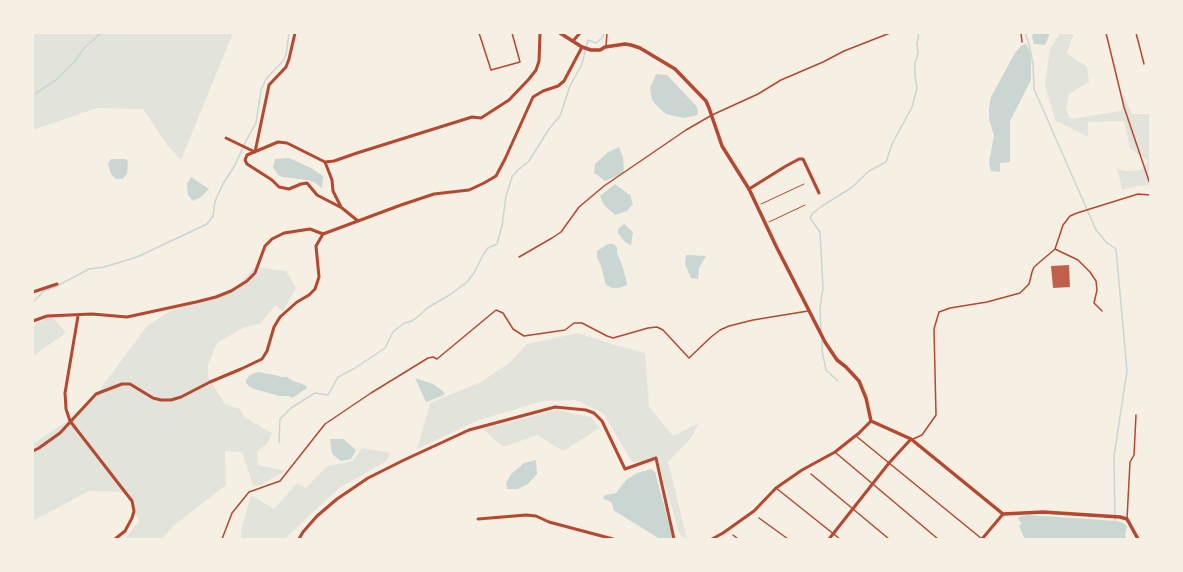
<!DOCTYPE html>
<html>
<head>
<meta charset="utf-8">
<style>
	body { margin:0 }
	#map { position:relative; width:1183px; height:572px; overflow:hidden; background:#f6efe4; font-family:Roboto,sans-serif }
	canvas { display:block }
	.frame { position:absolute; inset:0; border:34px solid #f6efe4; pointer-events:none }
</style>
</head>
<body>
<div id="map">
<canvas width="1183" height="572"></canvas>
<div class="frame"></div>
</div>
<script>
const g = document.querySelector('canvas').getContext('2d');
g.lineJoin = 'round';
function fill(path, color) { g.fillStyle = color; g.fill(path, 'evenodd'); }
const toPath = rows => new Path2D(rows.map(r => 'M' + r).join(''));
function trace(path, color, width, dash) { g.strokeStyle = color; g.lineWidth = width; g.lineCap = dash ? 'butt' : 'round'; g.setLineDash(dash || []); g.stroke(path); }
fill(toPath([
	[33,33,233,33,181,160,167,145,143,109,97,108,33,130],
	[1060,33,1074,33,1067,53,1078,61,1087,66,1089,82,1069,94,1066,108,1070,119,1121,111,1123,94,1132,114,1150,114,1150,185,1137,186,1122,190,1120,179,1116,168,1125,171,1140,170,1148,161,1130,148,1124,121,1088,122,1088,137,1055,120,1045,85,1050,49],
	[255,267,286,271,296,288,283,311,275,305,260,324,245,327,217,343,208,365,208,377,225,404,240,409,244,417,272,433,267,444,257,451,258,465,286,471,271,479,261,486,253,485,242,452,225,451,226,485,172,527,162,539,125,539,139,521,128,492,89,491,33,521,33,444,63,424,98,392,147,326,170,311,234,289],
	[51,315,66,333,33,356,33,326],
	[578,333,615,345,645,353,649,407,673,436,699,423,691,438,668,462,687,539,685,539,679,533,658,460,632,462,603,413,576,400,543,401,479,420,417,449,430,403,481,382,509,363,527,344],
	[557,410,591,417,600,428,563,451,537,435,503,447,483,429],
	[362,448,391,453,385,462,339,488,287,537,286,539,241,539,241,531,251,495,274,509,297,483,306,488,327,466,353,461]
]), '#e2e4dc');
fill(toPath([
	[1033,33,1050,33,1045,45,1034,44,1032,37],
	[1026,44,1029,49,1031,59,1031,80,1010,121,1010,162,1000,163,1000,172,991,171,989,163,994,135,989,119,989,108,991,97,1015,53,1022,45],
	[656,74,667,75,697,107,698,114,695,116,683,118,666,114,658,107,652,100,650,88],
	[619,147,623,157,624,173,605,181,600,177,594,173,595,164,607,153],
	[289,158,311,168,323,176,322,188,314,182,308,180,283,177,278,175,273,167,275,159],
	[111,159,125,159,128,161,127,174,122,179,116,179,111,174,108,164],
	[191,177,209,189,201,197,193,201,188,195,187,184],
	[615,184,630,195,633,204,627,211,615,215,604,205,600,196],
	[624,224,633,232,631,245,625,242,618,233,618,229],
	[608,244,613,244,617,247,617,253,622,265,626,279,627,285,619,288,612,288,606,285,601,266,597,257,597,251],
	[686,255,706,256,699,268,698,279,691,278,685,264],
	[258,372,275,375,281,377,287,377,293,381,305,385,307,388,292,398,289,396,280,396,254,389,250,387,246,383,246,380,250,375],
	[415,378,433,384,444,392,444,395,426,402],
	[330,439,343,439,356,450,351,459,341,461,332,454],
	[536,460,537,474,528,484,518,489,507,489,506,483,511,474,517,469,524,463],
	[651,469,655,472,673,539,660,539,613,510,613,506,611,502,604,499,603,497,606,495,616,493,626,480,637,473],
	[1027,515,1117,521,1123,523,1127,526,1125,535,1126,538,1125,539,1025,539,1019,526,1022,523,1018,519,1019,517]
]), '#c9d6d2');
trace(toPath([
	[1025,33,1029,44,1033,64,1034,89,1096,230,1107,243,1116,249,1127,371,1114,456,1115,523],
	[33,95,56,80,75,61,84,48,101,33],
	[33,302,44,291,57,286,89,269,104,267,137,257,207,224,213,216,215,201,223,184,235,165,246,141,256,123,261,90,266,79,283,61,286,55,289,33],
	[821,332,820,308,823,288,820,232,810,218,813,213,822,206,851,188,869,171,886,162,892,144,912,107,917,88,915,76,915,63,918,54,917,44,919,33],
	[822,338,822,351,826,370,838,381],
	[279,442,280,419,291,408,315,393,328,395,338,377,355,368,385,348,393,332,404,323,412,321,420,315,427,308,451,294,467,282,474,273,483,255,488,248,497,244,502,226,506,196,512,177,518,170,529,161,549,129,560,116,570,86,582,64,588,40,596,43,603,37,604,33]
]), '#c9d6d2', 1.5);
fill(toPath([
	[1069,265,1070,287,1053,288,1051,266]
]), '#bf614a');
trace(toPath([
	[761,204,804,184],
	[769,222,805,205]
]), '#b5482f', 1);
trace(toPath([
	[479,33,491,70,520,62,512,33],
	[1021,33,1022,42],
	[1106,33,1124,107,1150,184],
	[1136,33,1144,64],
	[606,46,607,33],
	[1055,249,1078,260,1090,272,1096,281,1097,290,1094,303,1102,311],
	[519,257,552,238,561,232,579,207,604,186,686,130,712,115,758,94,781,80,823,62,844,51,890,33],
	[856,436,982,539],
	[913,439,922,435,936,415,934,329,939,312,950,308,987,302,1020,293,1029,284,1032,272,1034,267,1055,249,1063,225,1070,216,1077,213,1138,194,1150,195],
	[836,453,938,539],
	[811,474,889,539],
	[776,488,840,539],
	[759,518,788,539],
	[1127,519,1130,462,1134,455,1136,415],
	[733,535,738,539],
	[222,539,232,513,249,492,280,481,325,424,371,393,428,358,433,357,437,359,496,310,503,313,513,329,524,336,565,330,574,323,582,323,607,336,613,338,648,328,657,327,663,330,689,358,711,337,720,330,729,326,753,320,808,311]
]), '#b5482f', 1.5);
trace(toPath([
	[573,41,580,33],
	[226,138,255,152,269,85,286,67,289,59,295,33],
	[325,162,332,180,333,191,341,207],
	[749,189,786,166,799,159,803,159,819,193],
	[358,221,342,208,317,195,307,183,301,184,289,189,279,187,272,180,247,164,245,160,247,155,278,142,287,143,325,162,334,161,357,153,472,117,481,118,509,100,529,79,536,70,539,61,540,33],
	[33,292,57,284],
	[78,316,65,393,66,409,70,421,132,501,134,511,132,518,125,531,115,539],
	[33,321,47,316,92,314,127,317,196,302,216,297,231,291,247,281,255,273,265,246,272,239,284,233,310,229,323,234,401,205,434,194,469,190,484,183,496,176,505,159,533,97,543,91,558,86,564,81,582,47],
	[33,451,39,448,60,433,96,394,122,384,130,384,153,398,161,400,171,400,181,397,210,382,241,369,262,359,267,351,274,327,280,317,297,302,309,295,315,289,319,277,316,246,323,234],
	[478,519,526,515,536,516,549,522,613,539],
	[299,539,303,532,317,516,337,499,368,478,404,460,469,430,555,407,586,410,594,413,602,421,625,469,656,458,674,539],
	[712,539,723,533,754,511,776,488,802,470,835,452,859,433,871,421],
	[829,539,889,463,911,439],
	[982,539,1003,514]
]), '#b5482f', 3);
trace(toPath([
	[560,33,582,47,591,50,600,50,605,47,625,44,631,45,640,48,675,69,706,101,709,108,722,146,749,189,776,246,825,342,837,360,846,367,859,381,866,398,871,421,911,439,1003,514,1043,512,1120,517,1127,519,1138,539]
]), '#b5482f', 3.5);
</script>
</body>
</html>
